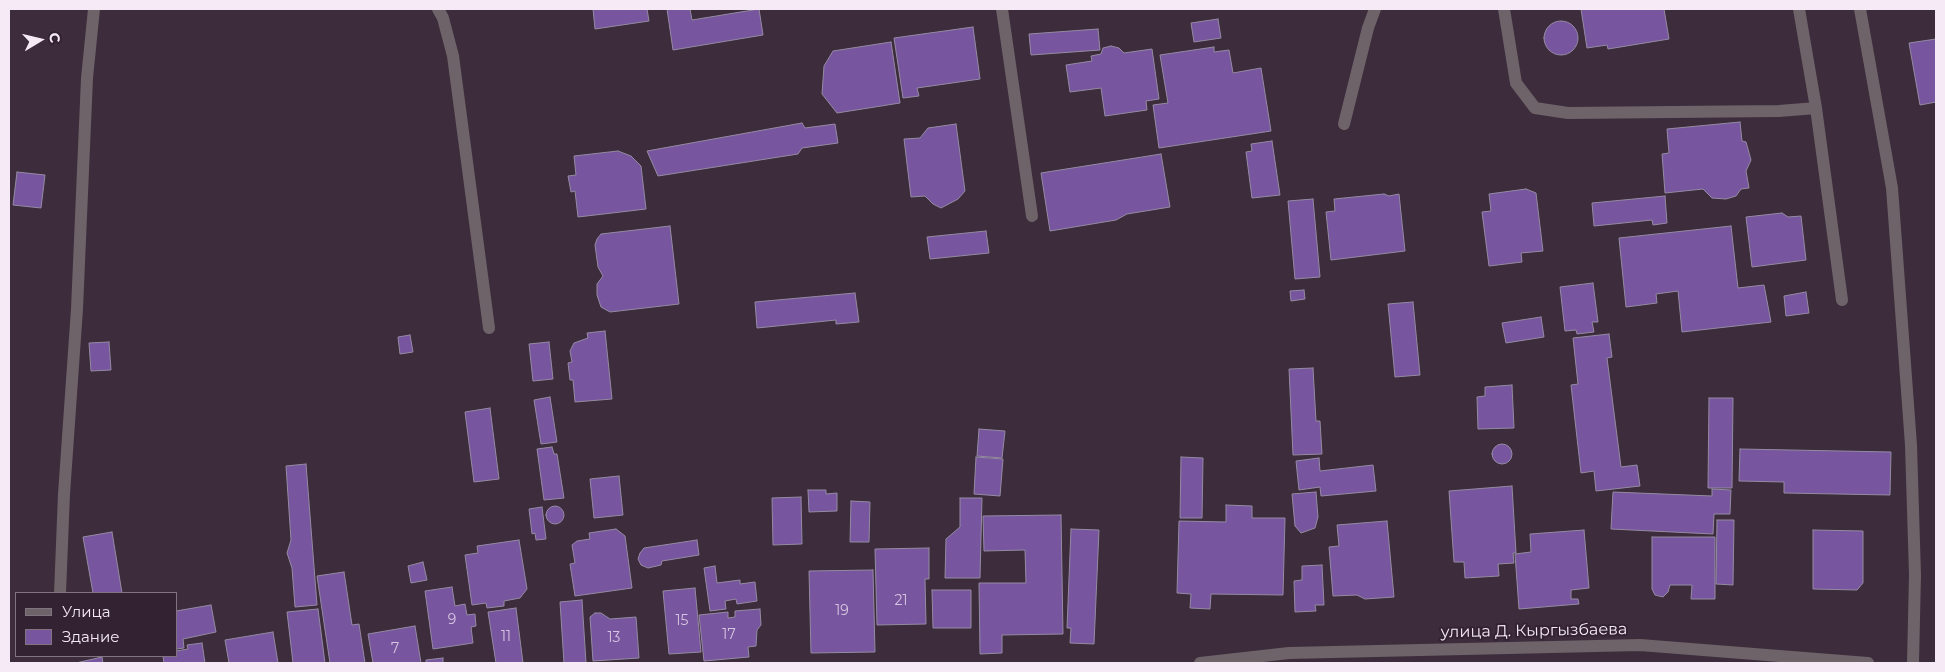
<!DOCTYPE html>
<html>
<head>
<meta charset="utf-8">
<style>
	body { margin:0 }
	#map { position:relative; width:1945px; height:672px; overflow:hidden; background:#3d2c3c; font-family:Montserrat,sans-serif }
	canvas { display:block }
	.frame { position:absolute; inset:0; border:10px solid #f5eaf5; pointer-events:none }
	.legend { position:absolute; left:15px; top:592px; width:162px; height:65px; box-sizing:border-box; background:#332332; border:1px solid #817380; margin:0; padding:6px 9px; list-style:none; font-size:15px; color:#f5eaf5 }
	.legend li { display:flex; align-items:center; gap:10px; height:25px }
	.legend b { width:25px; border:1px solid #817380 }
	.north { position:absolute; left:15px; top:15px; width:50px; height:50px; -webkit-text-stroke:4px #332332; paint-order:stroke; rotate:81deg; font-size:14px; font-weight:700; line-height:20px; text-align:center; color:#f5eaf5 }
	.north::after { content:''; display:block; margin:auto; width:18px; height:22px; background:#f5eaf5; clip-path:polygon(50% 0,100% 100%,50% 72%,0 100%) }
</style>
</head>
<body>
<div id="map">
<canvas width="1945" height="672"></canvas>
<div class="frame"></div>
<ul class="legend">
<li><b style="height:6px;background:#6e6368"></b>Улица</li>
<li><b style="height:14px;background:#78559f"></b>Здание</li>
</ul>
<div class="north">С</div>
</div>
<script>
const g = document.querySelector('canvas').getContext('2d');
g.lineJoin = 'round';
function fill(path, color) { g.fillStyle = color; g.fill(path, 'evenodd'); }
const toPath = rows => new Path2D(rows.map(r => 'M' + r).join(''));
function trace(path, color, width, dash) { g.strokeStyle = color; g.lineWidth = width; g.lineCap = dash ? 'butt' : 'round'; g.setLineDash(dash || []); g.stroke(path); }
function label(font, color, halo, rows, align = 'center') {
  g.font = font + ' Montserrat,sans-serif'; g.lineWidth = 4; g.setLineDash([]); g.textBaseline = 'middle'; g.strokeStyle = halo; g.fillStyle = color; for (const [text, x, y, turn = 0] of rows) {
    g.save(); g.translate(x, y); g.rotate((+turn || 0) * Math.PI / 180); g.textAlign = isNaN(turn) ? turn : align; if (halo) g.strokeText(text, 0, 0); g.fillText(text, 0, 0); g.restore();
  }
}
const building = toPath([
	[593,9,647,9,649,21,595,29,593,9],
	[667,9,690,9,692,20,759,9,763,35,673,50,667,9],
	[1581,9,1664,9,1669,39,1608,49,1607,45,1587,48,1581,9],
	[1218,19,1221,38,1194,42,1191,23,1218,19],
	'1544 38a17 17 0 1 1 34 0a17 17 0 1 1-34 0Z',
	[973,27,980,79,917,88,919,96,903,98,894,38,973,27],
	[1098,29,1100,50,1031,55,1029,34,1098,29],
	[1936,39,1936,102,1920,105,1909,43,1936,39],
	[891,42,900,103,837,113,822,94,824,66,833,51,891,42],
	[1111,46,1119,48,1124,53,1152,49,1159,99,1146,101,1147,110,1105,116,1101,88,1070,92,1066,65,1092,61,1091,56,1101,54,1103,48,1111,46],
	[1214,47,1214,52,1229,50,1233,73,1261,68,1271,131,1159,148,1153,105,1168,103,1160,55,1214,47],
	[1740,122,1742,141,1746,142,1751,160,1746,171,1749,188,1741,189,1736,196,1726,199,1712,198,1703,189,1665,193,1662,154,1669,153,1667,129,1740,122],
	[802,123,805,128,835,124,838,143,802,148,798,154,658,176,647,151,802,123],
	[956,124,965,191,958,199,941,208,933,204,925,196,911,197,904,139,920,138,928,128,956,124],
	[1272,141,1280,195,1252,198,1246,152,1252,151,1251,144,1272,141],
	[618,151,631,156,641,166,646,209,578,217,575,191,571,192,568,176,576,175,574,156,618,151],
	[1161,154,1170,207,1127,214,1116,220,1050,231,1041,173,1161,154],
	[17,172,45,175,41,208,13,205,17,172],
	[1526,189,1536,193,1543,251,1521,253,1522,262,1489,266,1482,212,1491,211,1489,194,1526,189],
	[1384,194,1389,196,1399,194,1405,251,1331,260,1326,212,1335,211,1334,199,1384,194],
	[1665,196,1667,223,1653,225,1652,220,1594,226,1592,203,1665,196],
	[1313,199,1320,277,1295,279,1288,201,1313,199],
	[1782,213,1788,217,1801,216,1806,260,1752,267,1746,217,1782,213],
	[670,226,679,304,610,312,601,307,597,295,597,284,603,276,598,267,595,245,597,239,601,234,670,226],
	[1731,226,1738,288,1764,285,1771,322,1682,332,1678,291,1656,294,1657,303,1626,307,1619,238,1731,226],
	[986,231,989,253,930,259,927,237,986,231],
	[1593,283,1598,322,1592,322,1594,332,1577,334,1576,330,1565,331,1560,287,1593,283],
	[1304,290,1305,299,1291,301,1290,291,1304,290],
	[1806,292,1809,313,1786,316,1784,296,1806,292],
	[855,293,859,322,836,324,836,320,757,328,755,302,855,293],
	[1413,302,1420,375,1395,377,1388,304,1413,302],
	[1541,317,1544,337,1506,343,1502,323,1541,317],
	[605,331,612,399,575,402,573,380,570,380,568,363,572,362,570,351,574,343,588,338,587,333,605,331],
	[1609,334,1612,357,1607,358,1621,467,1637,465,1640,486,1596,491,1594,471,1581,473,1571,385,1578,384,1573,338,1609,334],
	[410,335,413,352,400,354,398,337,410,335],
	[109,342,111,370,91,371,89,343,109,342],
	[549,342,553,379,533,381,529,344,549,342],
	[1313,368,1316,421,1320,421,1322,454,1293,455,1289,369,1313,368],
	[1512,385,1514,428,1478,429,1477,397,1485,396,1485,387,1512,385],
	[550,397,557,442,541,444,534,400,550,397],
	[1709,398,1733,398,1732,488,1708,488,1709,398],
	[490,408,499,479,474,482,465,412,490,408],
	[979,429,1005,431,1002,458,977,456,979,429],
	'1492 454a10 10 0 1 1 20 0a10 10 0 1 1-20 0Z',
	[552,447,554,454,557,454,564,498,544,500,537,449,552,447],
	[1740,449,1891,452,1890,495,1784,493,1784,482,1739,481,1740,449],
	[976,457,1003,459,1000,496,974,494,976,457],
	[1181,457,1203,458,1202,518,1180,518,1181,457],
	[1319,458,1320,471,1373,465,1376,491,1321,496,1320,487,1299,490,1296,461,1319,458],
	[306,464,317,605,295,607,292,568,287,553,291,540,286,466,306,464],
	[619,476,623,515,594,518,590,479,619,476],
	[1512,486,1516,553,1513,553,1514,563,1498,564,1499,576,1465,578,1464,562,1454,562,1449,491,1512,486],
	[1712,489,1731,490,1730,514,1714,514,1713,534,1611,529,1613,492,1712,496,1712,489],
	[808,490,826,490,826,494,837,493,837,511,809,512,808,490],
	[1316,492,1318,517,1315,528,1301,533,1295,526,1292,494,1316,492],
	[801,497,802,544,773,545,772,498,801,497],
	[960,498,982,498,980,578,945,578,946,539,960,527,960,498],
	[851,501,870,502,869,542,850,542,851,501],
	[1226,505,1252,506,1252,518,1285,518,1283,595,1211,594,1210,609,1190,608,1191,594,1177,593,1179,521,1226,522,1226,505],
	'546 515a9 9 0 1 1 18 0a9 9 0 1 1-18 0Z',
	[542,507,546,539,536,540,535,533,532,534,529,509,542,507],
	[1061,515,1063,634,1002,635,1002,653,980,654,979,583,1026,583,1025,550,984,551,983,516,1061,515],
	[1717,520,1734,520,1733,585,1716,584,1717,520],
	[1387,521,1394,597,1365,599,1357,595,1333,596,1329,547,1339,546,1337,525,1387,521],
	[616,529,625,536,632,588,575,596,570,564,575,563,572,545,577,541,590,539,589,533,616,529],
	[1071,529,1099,530,1094,644,1070,643,1071,628,1067,628,1071,529],
	[1584,530,1589,588,1571,590,1571,599,1578,599,1579,604,1519,609,1515,554,1531,552,1530,534,1584,530],
	[1813,530,1863,531,1863,583,1857,590,1813,589,1813,530],
	[112,532,122,593,93,593,83,537,112,532],
	[1652,537,1715,537,1715,599,1691,599,1692,585,1670,585,1668,592,1663,597,1655,595,1652,589,1652,537],
	[519,540,527,589,520,598,504,601,504,606,487,608,486,603,472,605,465,555,478,553,477,546,519,540],
	[697,540,699,555,662,561,661,565,648,568,641,565,638,559,640,553,644,548,697,540],
	[929,548,929,579,925,579,926,624,877,625,875,549,929,548],
	[423,562,427,580,411,583,408,566,423,562],
	[1322,565,1324,605,1315,605,1316,611,1295,612,1294,581,1302,580,1302,566,1322,565],
	[715,566,717,583,740,580,740,584,755,582,757,601,737,604,736,599,725,601,726,609,710,611,704,568,715,566],
	[873,570,875,652,811,653,809,571,873,570],
	[344,572,352,625,359,624,365,663,330,663,317,576,344,572],
	[452,587,455,606,465,604,467,615,475,614,476,626,471,627,473,643,433,649,425,591,452,587],
	[695,588,701,652,669,654,663,591,695,588],
	[932,590,971,590,971,628,933,628,932,590],
	[582,600,586,663,564,663,560,602,582,600],
	[211,605,216,632,183,639,184,648,176,649,176,611,211,605],
	[516,608,523,663,496,663,488,612,516,608],
	[318,609,325,663,293,663,287,612,318,609],
	[760,609,761,625,757,630,756,646,748,647,749,657,704,661,699,615,728,612,728,618,735,617,735,611,760,609],
	[595,613,601,613,610,619,636,617,639,658,593,661,590,617,595,613],
	[415,626,421,663,373,663,368,634,415,626],
	[273,632,278,663,229,663,225,640,273,632],
	[202,643,205,663,164,663,163,656,176,656,176,651,188,649,187,645,202,643],
	[102,657,103,663,76,663,102,657],
	[443,658,443,663,426,663,426,660,443,658]
]);
fill(building, '#78559f');
trace(building, '#948ba2', 1);
trace(toPath([
	[438,9,443,18,453,56,489,328],
	[1002,9,1032,216],
	[1504,9,1516,83,1535,108,1568,113,1779,111,1816,108],
	[1799,9,1816,108,1842,300],
	[1860,9,1892,188,1911,445,1915,575,1913,663],
	[1344,124,1368,28,1375,9],
	[60,593,64,494,77,309,87,78,94,9],
	[1200,663,1289,653,1640,645,1868,663]
]), '#6e6368', 12);
label('14px', '#d6c5e0', null, [
	["21",901,601],
	["19",842,611],
	["9",452,620],
	["15",682,621],
	["17",729,635],
	["11",506,637],
	["13",614,638],
	["7",395,649]
]);
label('16px', '#f5eaf5', '#332332', [
	["улица Д. Кыргызбаева",1534,631,-1]
]);
</script>
</body>
</html>
